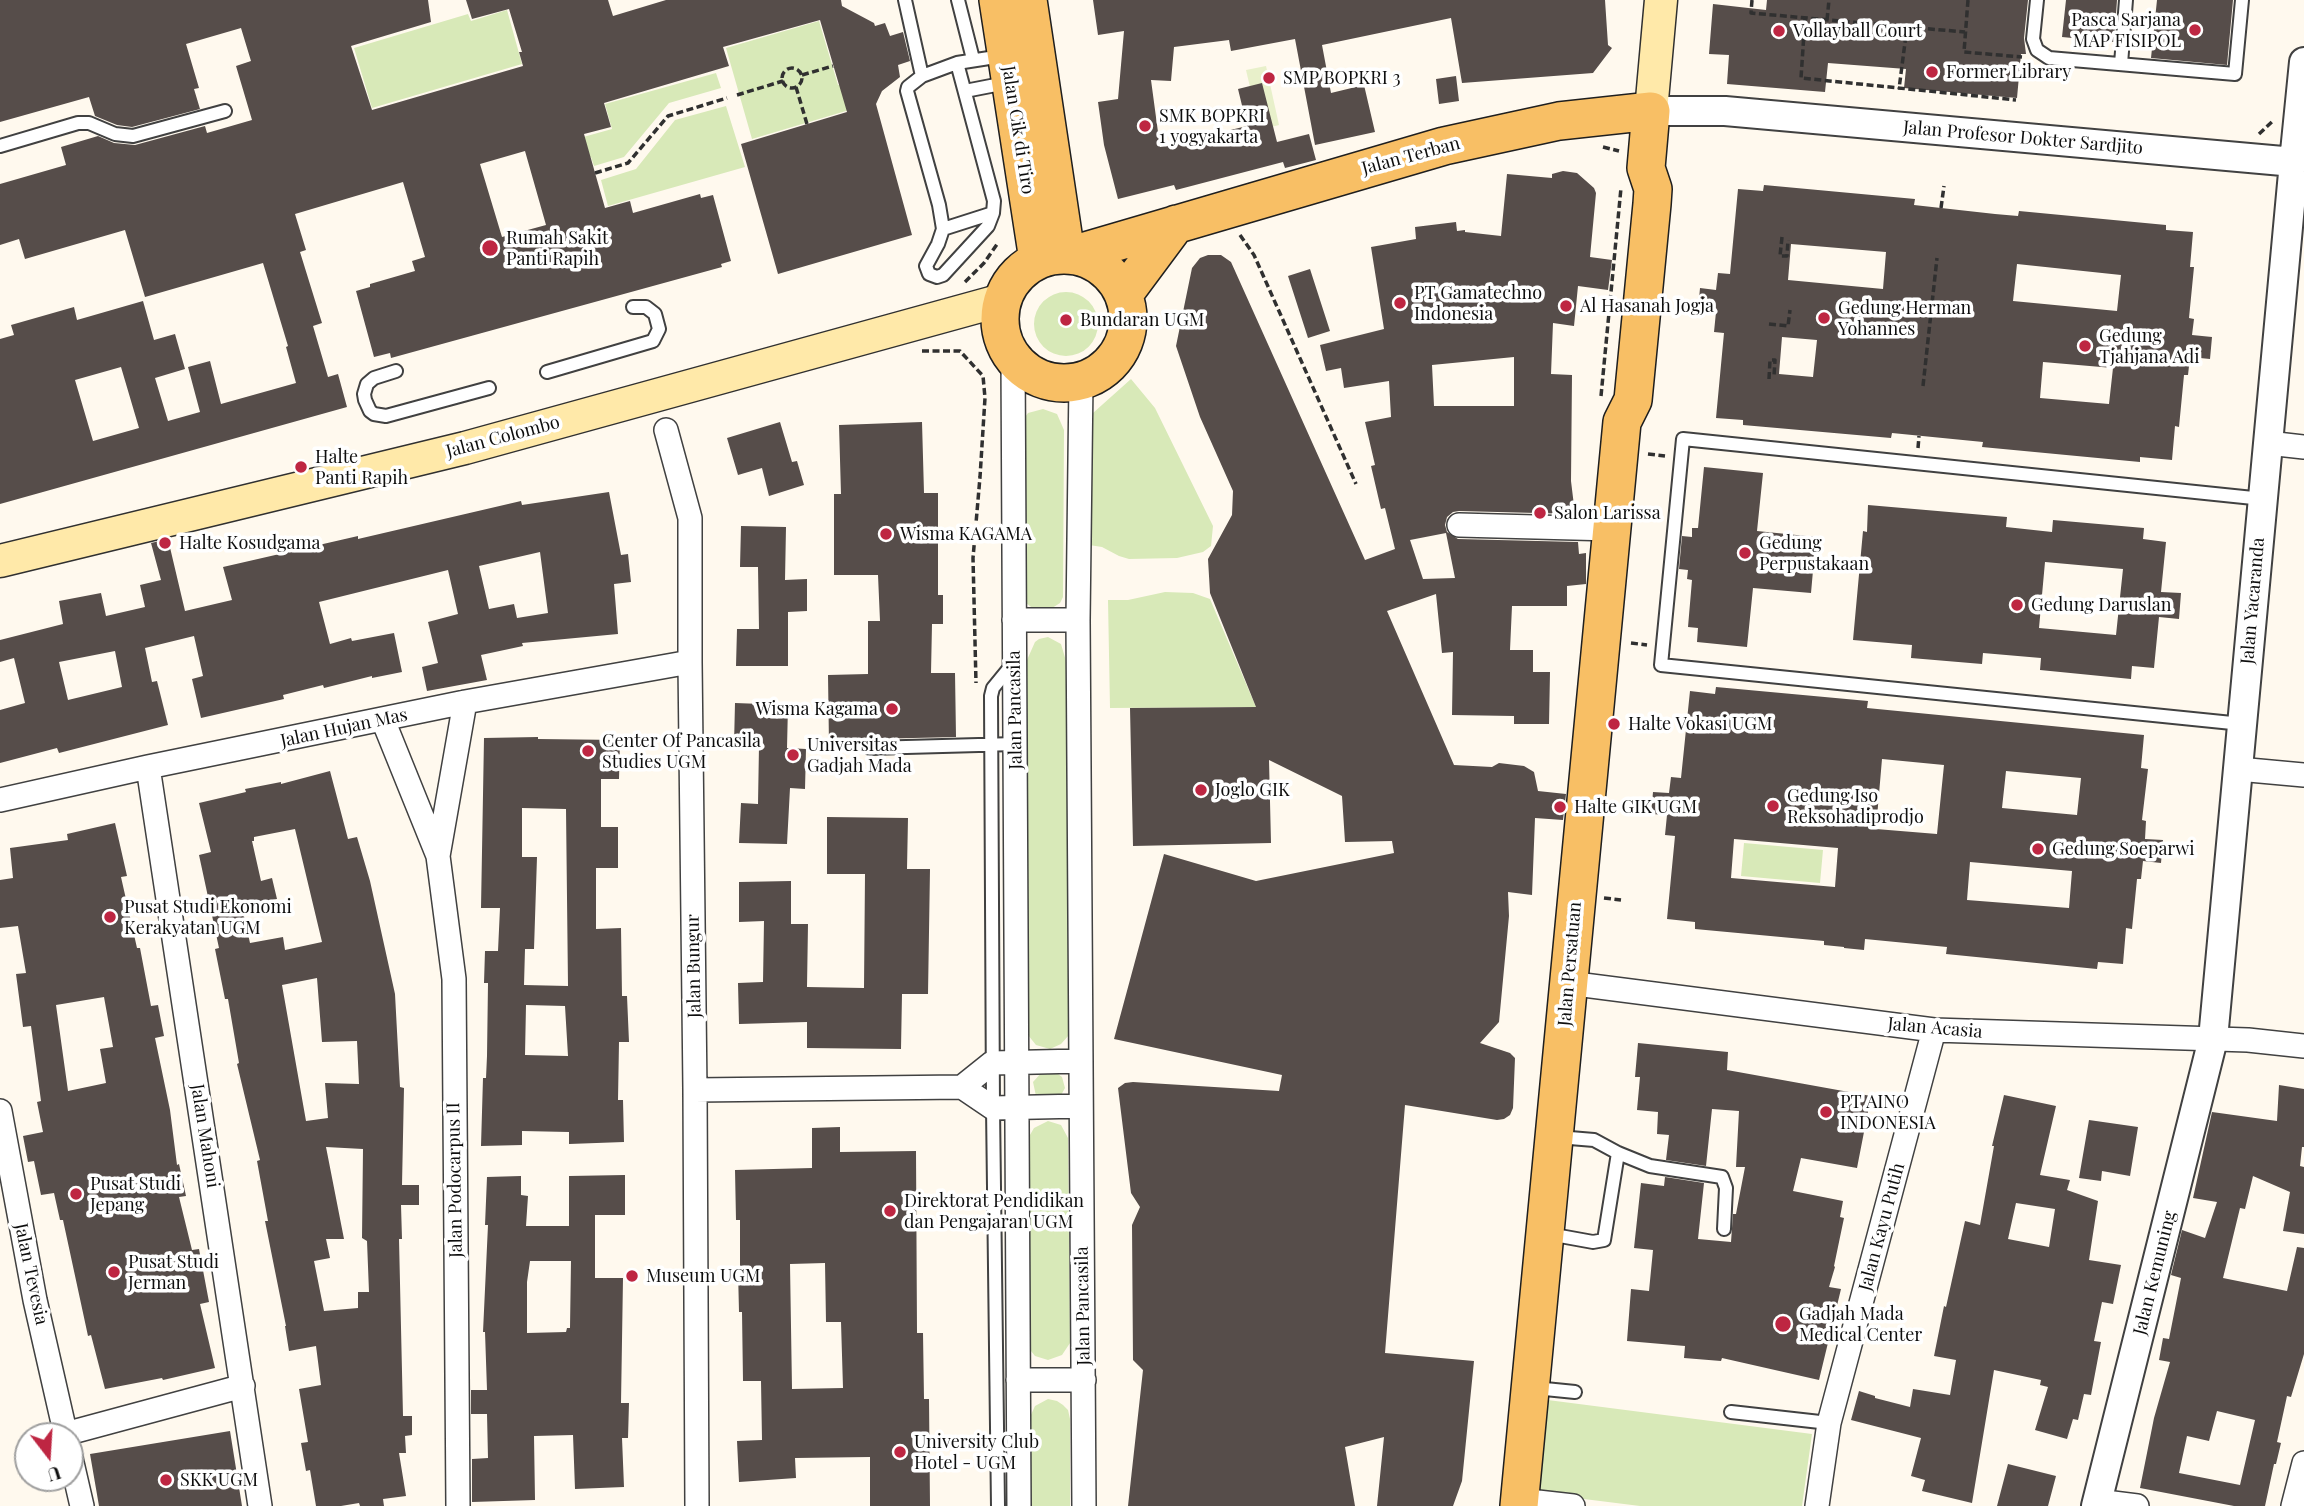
<!DOCTYPE html>
<html>
<head>
<meta charset="utf-8">
<style>
	body { margin:0 }
	#map { position:relative; width:2304px; height:1506px; overflow:hidden; background:#fff9ee; font-family:"Playfair Display",serif }
	canvas { display:block }
	.north { position:absolute; left:14px; top:1422px; width:70px; height:70px; box-sizing:border-box; background:#fff; border:2px solid #9f9f9f; border-radius:50%; rotate:163deg; font-size:19px; font-weight:700; line-height:28px; text-align:center; color:#0e0e0e }
	.north::after { content:''; display:block; margin:auto; width:24px; height:32px; background:#be2642; clip-path:polygon(50% 0,100% 100%,50% 72%,0 100%) }
</style>
</head>
<body>
<div id="map">
<canvas width="2304" height="1506"></canvas>
<div class="north">U</div>
</div>
<script>
const g = document.querySelector('canvas').getContext('2d');
g.lineJoin = 'round';
function fill(path, color) { g.fillStyle = color; g.fill(path, 'evenodd'); }
const toPath = rows => new Path2D(rows.map(r => 'M' + r).join(''));
function trace(path, color, width, dash) { g.strokeStyle = color; g.lineWidth = width; g.lineCap = dash ? 'butt' : 'round'; g.setLineDash(dash || []); g.stroke(path); }
function label(font, color, halo, rows, align = 'center') {
  g.font = font + ' "Playfair Display",serif'; g.lineWidth = 7; g.setLineDash([]); g.textBaseline = 'middle'; g.strokeStyle = halo; g.fillStyle = color; for (const [text, x, y, turn = 0] of rows) {
    g.save(); g.translate(x, y); g.rotate((+turn || 0) * Math.PI / 180); g.textAlign = isNaN(turn) ? turn : align; if (halo) g.strokeText(text, 0, 0); g.fillText(text, 0, 0); g.restore();
  }
}
fill(toPath([
	[507,10,522,64,372,108,354,48,468,14,471,21],
	[819,21,838,85,857,80,856,108,752,139,726,48],
	[716,73,721,88,669,103,624,157,594,166,591,157,575,162,569,141,612,129,605,104],
	[726,106,745,167,608,206,601,180,636,169,675,120],
	'1034 324a32 32 0 1 1 64 0a32 32 0 1 1-64 0Z',
	[1131,379,1155,408,1213,526,1211,546,1203,552,1177,558,1129,559,1119,556,1102,547,1089,545,1093,413],
	[1043,409,1057,414,1064,430,1063,597,1060,603,1049,610,1035,610,1026,603,1023,420,1028,413],
	[1165,592,1193,593,1210,599,1256,707,1110,708,1108,600,1128,600],
	[1048,637,1061,644,1066,661,1069,1035,1061,1044,1050,1049,1036,1045,1028,1035,1027,660,1035,642,1039,639],
	[1744,843,1823,850,1820,883,1741,876],
	[1043,1071,1054,1071,1062,1077,1065,1088,1060,1097,1036,1096,1033,1082],
	[1048,1121,1061,1125,1068,1138,1070,1343,1062,1355,1048,1360,1035,1356,1027,1346,1027,1140,1034,1128],
	[1048,1399,1057,1401,1063,1405,1068,1410,1070,1419,1070,1506,1030,1506,1029,1419,1035,1406],
	[1540,1399,1812,1434,1802,1506,1640,1506,1528,1492]
]), '#d8e9b8');
fill(toPath([
	[1266,66,1279,125,1260,130,1246,70]
]), '#e8f0ca');
fill(toPath([
	[0,0,428,0,431,22,351,46,372,110,523,66,519,52,522,52,509,9,472,19,466,0,608,0,613,16,666,0,841,0,842,6,874,23,875,26,885,23,890,36,903,32,910,61,898,65,900,77,882,91,876,104,912,235,778,274,741,144,847,112,820,20,723,47,729,66,604,103,611,127,584,134,605,208,630,201,633,213,700,194,701,198,713,195,731,261,721,264,722,267,391,358,390,353,374,357,356,291,370,287,370,284,415,271,412,261,425,257,403,182,295,214,306,250,300,252,322,323,313,326,328,377,338,374,347,407,0,504,0,339,14,335,11,325,74,307,77,320,143,301,154,340,175,334,185,369,155,378,168,421,200,412,188,367,210,361,221,404,296,383,286,347,288,346,263,263,145,297,125,230,25,259,19,239,0,245,0,184,66,165,61,147,98,136,114,143,135,145,205,126,207,133,252,120,236,66,251,61,241,28,186,44,199,88,194,89,200,109,132,127,117,125,95,116,89,97,0,122],
	[525,151,546,225,502,237,480,164],
	[121,367,139,428,93,441,75,380],
	[1093,0,1605,0,1608,45,1612,48,1593,73,1462,83,1451,18,1322,45,1331,93,1364,85,1375,132,1315,145,1295,39,1231,51,1229,40,1174,47,1171,81,1151,80,1160,147,1247,126,1238,89,1262,83,1277,142,1309,134,1316,160,1285,168,1283,162,1176,190,1174,185,1118,199,1104,145,1098,102,1118,99,1124,31,1098,35],
	[1767,0,2028,0,2024,38,2026,54,2021,54,2017,98,1904,88,1906,69,1828,63,1825,92,1727,84,1729,55,1709,54,1713,4,1766,10],
	[2066,0,2117,0,2114,42,2062,37],
	[2157,0,2233,0,2227,65,2151,58],
	[1456,76,1459,101,1439,104,1436,79],
	[1563,171,1577,173,1594,188,1596,193,1590,257,1612,260,1608,290,1578,286,1574,326,1553,323,1551,374,1572,375,1571,481,1575,514,1459,511,1453,512,1447,517,1445,525,1447,532,1458,539,1578,542,1579,554,1586,553,1586,584,1567,586,1567,606,1512,606,1510,650,1533,650,1533,672,1550,672,1549,724,1514,724,1514,716,1452,715,1453,652,1442,653,1436,594,1387,611,1454,765,1492,767,1499,763,1524,766,1534,772,1538,791,1566,794,1563,820,1535,818,1532,895,1508,892,1509,916,1499,1022,1480,1043,1510,1053,1515,1058,1513,1108,1510,1115,1504,1119,1497,1120,1405,1105,1385,1353,1474,1361,1462,1481,1453,1506,1377,1506,1384,1437,1345,1447,1355,1506,1128,1506,1143,1370,1133,1360,1132,1225,1140,1207,1131,1193,1118,1088,1125,1083,1133,1082,1279,1091,1282,1075,1114,1039,1164,854,1256,881,1394,853,1392,841,1345,842,1342,796,1269,760,1271,843,1133,846,1130,708,1256,707,1210,593,1208,559,1232,515,1233,491,1200,417,1176,346,1192,268,1200,258,1208,255,1221,255,1231,262,1365,560,1395,549,1385,508,1381,509,1371,466,1375,465,1365,422,1391,417,1389,381,1344,388,1341,368,1326,371,1320,345,1384,329,1371,247,1416,239,1415,227,1456,222,1457,231,1465,230,1465,232,1501,236,1507,174,1552,178,1552,174],
	[1514,357,1514,406,1434,406,1432,365],
	[1446,533,1455,578,1423,579,1410,540],
	[1764,185,1915,199,1914,205,1995,214,2018,216,2019,211,2166,225,2166,230,2193,232,2190,267,2194,267,2189,318,2194,319,2192,335,2212,337,2210,359,2190,357,2188,375,2184,375,2179,427,2175,426,2172,460,2140,457,2140,462,1982,447,1983,442,1892,433,1891,438,1743,425,1743,420,1716,418,1724,333,1714,332,1716,312,1698,310,1700,288,1716,290,1718,273,1730,274,1738,189,1763,191],
	[1791,244,1886,252,1883,289,1788,280],
	[2017,264,2121,275,2117,311,2013,301],
	[1782,337,1817,340,1813,377,1779,374],
	[2043,362,2113,368,2109,404,2040,398],
	[1310,269,1330,331,1308,338,1288,276],
	[780,422,792,462,797,461,804,485,769,496,762,468,738,475,727,438],
	[922,422,924,493,938,493,938,595,943,595,943,624,932,624,931,673,955,673,956,737,870,739,862,744,829,745,828,675,868,674,868,621,880,621,878,575,834,575,834,494,841,494,839,425],
	[1704,467,1763,473,1757,531,1816,537,1811,593,1753,588,1747,647,1697,642,1698,628,1688,627,1692,580,1687,579,1688,570,1679,569,1682,536,1692,537,1692,528,1698,528],
	[609,492,621,555,628,554,631,582,614,584,618,634,522,643,523,646,481,655,487,680,427,691,422,667,438,663,428,622,458,614,448,570,319,602,330,644,351,638,352,641,394,633,402,672,372,678,372,676,324,688,323,685,283,695,284,699,201,718,192,679,203,676,194,636,145,648,152,682,157,681,168,725,59,753,57,748,0,763,0,710,25,703,14,658,0,662,0,640,63,624,59,601,101,593,106,616,145,607,140,585,161,580,151,543,168,539,185,611,232,600,223,567,358,536,358,539,521,501,522,505],
	[540,552,548,613,517,618,514,604,489,609,479,566],
	[115,651,122,687,68,700,59,662],
	[1868,505,2007,517,2006,527,2052,532,2053,520,2144,528,2143,539,2166,542,2161,592,2181,593,2179,619,2159,617,2154,668,2132,666,2131,679,2040,670,2041,658,1983,653,1982,664,1911,658,1912,645,1853,640,1863,531,1867,532],
	[2045,562,2123,569,2116,635,2039,628],
	[741,526,786,527,785,580,807,579,807,611,788,612,788,666,736,666,737,629,759,629,758,567,740,567],
	[1716,687,1868,701,1867,708,2144,735,2141,768,2148,769,2142,820,2146,821,2145,839,2163,840,2161,863,2143,861,2141,879,2137,879,2132,929,2126,928,2123,964,2098,962,2097,969,1946,954,1947,947,1865,939,1864,950,1844,948,1844,947,1824,945,1824,941,1695,929,1695,922,1667,919,1675,836,1665,835,1667,815,1651,814,1653,792,1669,793,1671,777,1681,778,1690,691,1715,694],
	[1882,759,1944,765,1937,834,1876,829],
	[2006,771,2081,778,2077,815,2002,808],
	[1734,839,1838,848,1835,887,1731,878],
	[1970,862,2072,871,2069,908,1967,900],
	[735,703,788,705,787,748,806,749,805,789,790,788,787,844,739,843,741,803,758,804,759,746,734,745],
	[538,737,538,739,620,740,619,779,601,779,601,827,618,827,618,868,596,868,596,929,621,928,622,996,627,996,629,1042,619,1042,618,1100,623,1100,624,1142,569,1144,569,1132,522,1131,522,1145,481,1146,483,1078,486,1078,487,1056,488,983,484,983,485,951,498,951,500,908,481,908,484,738],
	[522,808,566,809,568,986,524,985,525,949,534,949,537,857,522,857],
	[526,1005,565,1006,568,1056,525,1055],
	[330,771,348,839,357,837,370,881,395,994,400,1087,404,1088,402,1185,419,1185,419,1205,401,1205,402,1239,399,1239,403,1416,412,1416,412,1435,405,1436,406,1453,399,1453,406,1496,383,1499,384,1506,360,1506,359,1503,341,1506,316,1506,310,1470,306,1471,301,1443,308,1442,299,1389,321,1385,316,1346,289,1351,285,1326,286,1326,265,1221,268,1221,257,1161,260,1160,237,1064,239,1063,228,999,225,999,215,949,219,948,199,855,211,852,199,803,246,792,245,789,281,782,281,784],
	[295,829,322,942,285,950,283,937,250,943,242,907,277,899,272,878,261,881,252,841,254,841,254,837],
	[317,978,322,1042,357,1041,359,1084,325,1083,328,1118,306,1121,282,985],
	[326,1147,363,1149,362,1238,367,1241,369,1292,358,1292,358,1308,324,1311,314,1261,330,1258,326,1239,344,1239],
	[827,817,908,818,907,869,930,869,928,994,902,994,901,1049,807,1048,807,1022,739,1024,738,983,763,982,764,921,739,922,739,882,791,881,791,924,808,924,807,987,864,988,865,874,827,874],
	[115,823,127,876,121,877,137,948,140,948,151,1006,158,1005,164,1036,155,1038,170,1110,177,1165,179,1164,186,1196,179,1197,192,1250,199,1249,209,1302,200,1304,215,1368,163,1380,162,1378,105,1389,91,1335,88,1336,63,1220,60,1220,54,1193,41,1195,34,1161,28,1162,23,1136,43,1132,37,1102,41,1101,31,1026,23,1027,16,974,26,973,18,926,0,928,0,880,13,878,10,848,68,840,67,834],
	[104,997,113,1047,100,1049,106,1083,68,1091,56,1005],
	[1638,1043,1728,1052,1727,1070,1871,1096,1857,1168,1801,1158,1793,1191,1843,1201,1840,1217,1844,1218,1834,1266,1835,1267,1829,1287,1841,1289,1819,1380,1722,1358,1721,1361,1684,1358,1685,1346,1627,1341,1631,1289,1649,1291,1653,1250,1634,1248,1641,1183,1664,1186,1665,1177,1704,1183,1698,1239,1731,1242,1733,1214,1736,1214,1745,1167,1736,1167,1739,1111,1712,1109,1706,1166,1666,1160,1669,1135,1657,1134,1658,1112,1637,1110,1640,1077,1635,1077],
	[2279,1085,2304,1089,2304,1147,2302,1147,2300,1166,2304,1167,2304,1234,2283,1231,2290,1192,2253,1176,2245,1209,2240,1208,2223,1278,2287,1291,2297,1247,2304,1248,2304,1354,2291,1397,2287,1396,2277,1442,2281,1443,2276,1464,2274,1464,2265,1506,2234,1506,2140,1488,2154,1418,2170,1362,2159,1360,2163,1338,2169,1339,2181,1278,2171,1275,2182,1230,2205,1238,2217,1202,2193,1198,2212,1112,2277,1121],
	[2217,1411,2255,1420,2240,1485,2179,1473,2187,1436,2209,1441],
	[2004,1095,2056,1106,2040,1175,2070,1180,2067,1190,2098,1201,2089,1260,2121,1265,2113,1304,2102,1302,2094,1341,2101,1342,2091,1395,2084,1394,2078,1420,2073,1419,2067,1439,2035,1430,2048,1387,2040,1385,2041,1380,1994,1370,1972,1503,1922,1491,1925,1480,1911,1476,1921,1438,1851,1420,1859,1391,1875,1396,1875,1398,1910,1407,1913,1389,1950,1395,1956,1360,1934,1356,1944,1306,1946,1307,1965,1221,1980,1225,1994,1146,1992,1146],
	[2016,1203,2055,1209,2049,1247,2008,1239],
	[2089,1120,2138,1127,2130,1176,2102,1171,2101,1181,2079,1178],
	[840,1127,840,1152,916,1151,917,1333,923,1333,924,1399,929,1399,930,1506,870,1506,870,1457,795,1458,796,1478,739,1482,737,1441,762,1440,761,1381,743,1381,742,1312,739,1312,738,1270,740,1270,740,1220,736,1220,735,1170,812,1168,812,1128],
	[825,1263,826,1322,841,1322,843,1388,792,1389,790,1264],
	[625,1175,625,1215,595,1215,595,1278,623,1278,621,1403,629,1403,628,1438,622,1438,624,1487,575,1489,573,1435,534,1436,535,1500,472,1502,472,1459,488,1458,487,1414,471,1414,471,1390,487,1390,485,1332,483,1332,488,1225,485,1225,487,1177,521,1176,521,1195,528,1196,526,1226,569,1226,569,1176],
	[530,1261,571,1261,570,1328,567,1328,566,1332,527,1333,527,1282],
	[230,1431,242,1506,99,1506,90,1454],
	[2008,1464,2056,1476,2048,1506,1997,1506]
]), '#564d4a');
const service = toPath([
	[905,0,922,76],
	[958,0,973,59],
	[2037,0,2033,39,2037,50,2049,58,2235,74,2242,0],
	[957,63,994,201,993,213,988,226,943,275,937,277,929,274,926,266,938,244,943,229,939,205,907,91,908,87,922,76,957,63,1002,56],
	[2121,64,2126,0],
	[965,91,1006,83],
	[0,146,78,123,89,123,115,134,133,136,225,111],
	[943,229,993,213],
	[396,371,374,378,367,384,364,394,365,400,370,411,374,414,386,416,489,388],
	[547,372,653,341,659,329,655,314,646,307,633,307],
	[2242,724,1661,665,1683,439,2263,499],
	[870,748,1015,744],
	[1558,1137,1594,1140,1618,1153,1650,1166,1722,1177,1726,1188,1724,1229],
	[1549,1234,1593,1242,1604,1240,1618,1153],
	[1535,1388,1575,1392],
	[1731,1412,1829,1423],
	[998,1506,993,1108,991,696,993,688,1011,666]
]);
const minor = toPath([
	[1013,357,1019,1506],
	[1081,381,1078,620,1084,1506],
	[666,430,690,518,690,662,695,1090,697,1506],
	[2268,443,2304,447],
	[1459,525,1612,529],
	[1014,620,1078,620],
	[383,720,438,856,454,979,458,1506],
	[148,767,260,1506],
	[2238,769,2304,775],
	[0,800,148,767,465,702,690,662],
	[438,856,465,702],
	[1568,983,1934,1030,2248,1040,2304,1046],
	[962,1087,992,1063,1081,1061],
	[695,1090,962,1087,993,1108,1081,1106],
	[0,1111,35,1300,66,1436],
	[1018,1380,1084,1380],
	[65,1434,243,1386],
	[70,1454,82,1506],
	[1520,1500,1573,1506],
	[2097,1501,2137,1506],
	[1817,1506,1829,1423,1934,1030],
	[2293,1506,2304,1463]
]);
const tertiary = toPath([
	[1651,111,1725,111,2294,162,2304,62],
	[2096,1506,2213,1039,2294,162]
]);
const secondary = toPath([
	[1651,111,1661,0],
	[0,561,465,448,1002,300]
]);
const primary = toPath([
	[998,0,1038,260],
	[1028,0,1066,254],
	'1000 319a64 64 0 1 1 128 0a64 64 0 1 1-128 0Z',
	[1072,255,1444,146,1559,121,1651,111,1646,168,1653,189,1652,204,1633,400,1622,422,1519,1506],
	[1124,294,1176,224]
]);
trace(service, '#414141', 16);
trace(minor, '#414141', 26);
trace(tertiary, '#414141', 32);
trace(secondary, '#303030', 35);
trace(primary, '#1f1f1f', 40);
trace(toPath([
	[1752,0,1751,13,1907,27,1899,89],
	[1968,0,1964,52,2022,57],
	[1805,18,1801,78,2016,100],
	[1827,20,1829,0],
	[1907,27,1965,32],
	'782 78a10 10 0 1 1 20 0a10 10 0 1 1-20 0Z',
	[802,75,833,66],
	[796,87,807,124],
	[737,95,783,81],
	[2259,134,2274,120],
	[1603,147,1619,151],
	[595,173,628,163,668,116,727,98],
	[1941,208,1944,186],
	[1240,235,1254,255,1356,484],
	[1782,237,1780,256,1787,256,1788,240],
	[965,282,984,263,998,243],
	[1769,324,1788,326,1790,310],
	[922,351,960,351,983,376,985,398,980,477,973,558,976,683],
	[1769,379,1770,360,1775,360,1774,376],
	[1923,386,1937,258],
	[1601,396,1621,188],
	[1918,448,1919,436],
	[1648,454,1665,456],
	[1631,643,1647,645],
	[1604,898,1621,900]
]), '#303030', 3.5, [7, 3.5]);
trace(service, '#fff', 12);
trace(minor, '#fff', 23);
trace(tertiary, '#fff', 28);
trace(secondary, '#ffe9a9', 32);
trace(primary, '#f8bf65', 37);
for (const [x, y, r, color] of [
	[2195,30,7,"#be2642"],
	[1779,31,7,"#be2642"],
	[1932,72,7,"#be2642"],
	[1269,78,7,"#be2642"],
	[1145,126,7,"#be2642"],
	[490,248,9,"#be2642"],
	[1400,303,7,"#be2642"],
	[1566,306,7,"#be2642"],
	[1824,318,7,"#be2642"],
	[1066,320,7,"#be2642"],
	[2085,346,7,"#be2642"],
	[301,467,7,"#be2642"],
	[1540,513,7,"#be2642"],
	[886,534,7,"#be2642"],
	[165,543,7,"#be2642"],
	[1745,553,7,"#be2642"],
	[2017,605,7,"#be2642"],
	[892,709,7,"#be2642"],
	[1614,724,7,"#be2642"],
	[588,751,7,"#be2642"],
	[793,755,7,"#be2642"],
	[1201,790,7,"#be2642"],
	[1773,806,7,"#be2642"],
	[1560,807,7,"#be2642"],
	[2038,849,7,"#be2642"],
	[110,917,7,"#be2642"],
	[1826,1112,7,"#be2642"],
	[76,1194,7,"#be2642"],
	[890,1211,7,"#be2642"],
	[114,1272,7,"#be2642"],
	[632,1276,7,"#be2642"],
	[1783,1324,9,"#be2642"],
	[900,1452,7,"#be2642"],
	[166,1480,7,"#be2642"]
]) { const dot = new Path2D(); dot.arc(x, y, r, 0, 2 * Math.PI); g.fillStyle = color; g.fill(dot); trace(dot, '#fff', 2.5); }
label('18px', '#0e0e0e', '#fff', [
	["Pasca Sarjana",2181,20,"right"],
	["MAP FISIPOL",2181,41,"right"],
	["Vollayball Court",1793,31],
	["Former Library",1946,72],
	["SMP BOPKRI 3",1283,78],
	["SMK BOPKRI",1159,116],
	["1 yogyakarta",1159,137],
	["Rumah Sakit",506,238],
	["Panti Rapih",506,259],
	["PT Gamatechno",1414,293],
	["Indonesia",1414,314],
	["Al Hasanah Jogja",1580,306],
	["Gedung Herman",1838,308],
	["Yohannes",1838,329],
	["Bundaran UGM",1080,320],
	["Gedung",2099,336],
	["Tjahjana Adi",2099,357],
	["Halte",315,457],
	["Panti Rapih",315,478],
	["Salon Larissa",1554,513],
	["Wisma KAGAMA",900,534],
	["Halte Kosudgama",179,543],
	["Gedung",1759,543],
	["Perpustakaan",1759,564],
	["Gedung Daruslan",2031,605],
	["Wisma Kagama",878,709,"right"],
	["Halte Vokasi UGM",1628,724],
	["Center Of Pancasila",602,741],
	["Studies UGM",602,762],
	["Universitas",807,745],
	["Gadjah Mada",807,766],
	["Joglo GIK",1215,790],
	["Gedung Iso",1787,796],
	["Reksohadiprodjo",1787,817],
	["Halte GIK UGM",1574,807],
	["Gedung Soeparwi",2052,849],
	["Pusat Studi Ekonomi",124,907],
	["Kerakyatan UGM",124,928],
	["PT AINO",1840,1102],
	["INDONESIA",1840,1123],
	["Pusat Studi",90,1184],
	["Jepang",90,1205],
	["Direktorat Pendidikan",904,1201],
	["dan Pengajaran UGM",904,1222],
	["Pusat Studi",128,1262],
	["Jerman",128,1283],
	["Museum UGM",646,1276],
	["Gadjah Mada",1799,1314],
	["Medical Center",1799,1335],
	["University Club",914,1442],
	["Hotel - UGM",914,1463],
	["SKK UGM",180,1480]
], 'left');
label('18px', '#0e0e0e', '#fff', [
	["Jalan Cik di Tiro",1018,130,81],
	["Jalan Profesor Dokter Sardjito",2023,138,5],
	["Jalan Terban",1411,156,-15],
	["Jalan Colombo",503,437,-15],
	["Jalan Yacaranda",2253,601,-85],
	["Jalan Pancasila",1015,710,-91],
	["Jalan Hujan Mas",344,728,-12],
	["Jalan Persatuan",1570,964,-85],
	["Jalan Bungur",694,966,-91],
	["Jalan Acasia",1935,1028,5],
	["Jalan Mahoni",205,1136,81],
	["Jalan Podocarpus II",455,1180,-91],
	["Jalan Kayu Putih",1882,1227,-75],
	["Jalan Kemuning",2155,1273,-76],
	["Jalan Tevesia",31,1274,78],
	["Jalan Pancasila",1083,1306,-91]
]);
</script>
</body>
</html>
